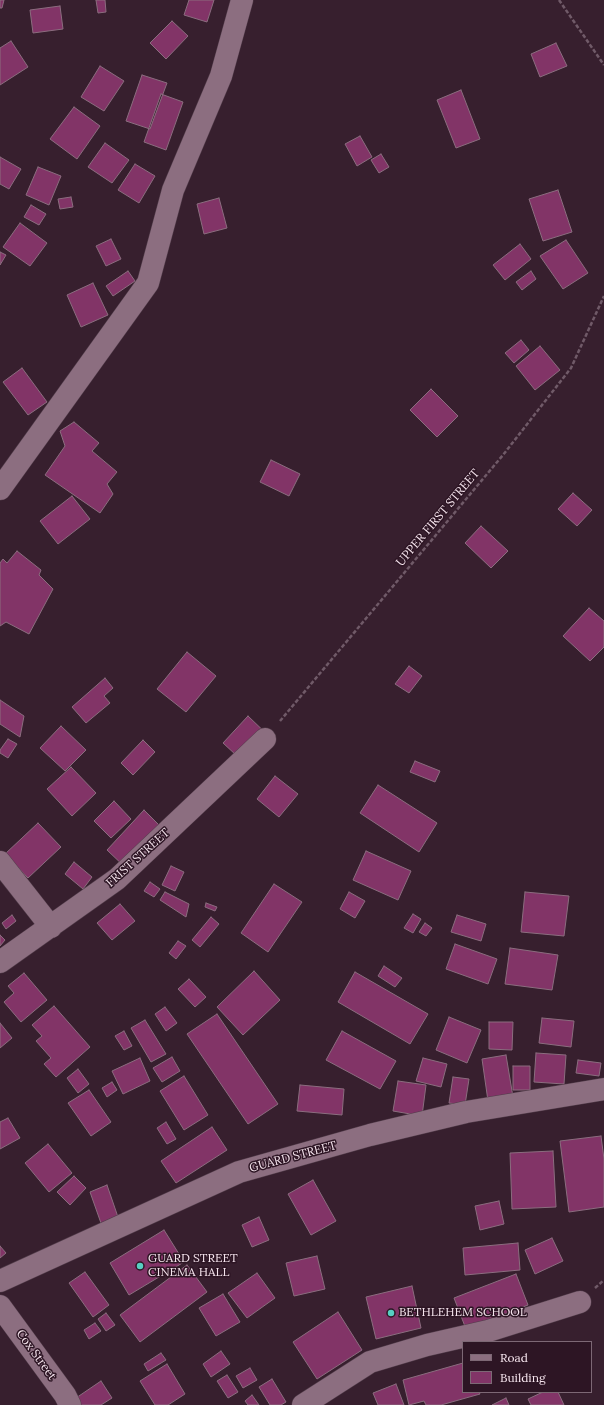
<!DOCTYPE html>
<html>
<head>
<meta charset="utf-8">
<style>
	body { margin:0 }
	#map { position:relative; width:604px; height:1405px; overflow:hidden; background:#371f2e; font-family:Lora,serif }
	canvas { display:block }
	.legend { position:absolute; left:462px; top:1341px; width:130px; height:52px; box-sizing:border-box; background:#2d1524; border:1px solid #7d6875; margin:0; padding:5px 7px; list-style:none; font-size:12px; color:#f6e5ee }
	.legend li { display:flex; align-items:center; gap:8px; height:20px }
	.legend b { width:20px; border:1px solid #7d6875 }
</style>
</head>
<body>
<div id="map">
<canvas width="604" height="1405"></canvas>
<ul class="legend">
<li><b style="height:5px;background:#8c6e80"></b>Road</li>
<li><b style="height:11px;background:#823467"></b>Building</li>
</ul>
</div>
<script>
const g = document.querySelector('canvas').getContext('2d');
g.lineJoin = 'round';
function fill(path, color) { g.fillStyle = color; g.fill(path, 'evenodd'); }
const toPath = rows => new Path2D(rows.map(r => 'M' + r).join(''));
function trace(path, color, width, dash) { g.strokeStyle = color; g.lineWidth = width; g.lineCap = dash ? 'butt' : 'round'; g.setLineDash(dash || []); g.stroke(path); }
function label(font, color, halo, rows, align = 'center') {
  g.font = font + ' Lora,serif'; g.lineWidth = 3; g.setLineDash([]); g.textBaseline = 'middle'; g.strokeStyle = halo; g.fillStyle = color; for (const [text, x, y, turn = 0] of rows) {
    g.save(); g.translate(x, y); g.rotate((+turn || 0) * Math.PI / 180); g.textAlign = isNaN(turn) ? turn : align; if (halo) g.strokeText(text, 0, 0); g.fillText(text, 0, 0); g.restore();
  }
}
const building = toPath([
	[0,0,4,0,2,8,0,8,0,0],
	[96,0,105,0,106,12,98,13,96,0],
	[189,0,214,0,207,22,184,15,189,0],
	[60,6,63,29,33,33,30,10,60,6],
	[172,21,188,36,166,59,150,43,172,21],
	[11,41,28,67,0,85,0,48,11,41],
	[556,43,567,66,540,77,531,54,556,43],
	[100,66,124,81,104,111,81,97,100,66],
	[142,75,167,83,150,129,126,121,142,75],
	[461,90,480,139,456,148,437,100,461,90],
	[161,94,183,102,166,150,144,142,161,94],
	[74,107,100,126,77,159,50,139,74,107],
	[360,136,372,157,357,166,345,144,360,136],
	[105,143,129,160,112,183,88,167,105,143],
	[381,154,389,167,379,173,371,160,381,154],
	[0,157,21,169,9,189,0,184,0,157],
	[135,164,155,176,139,203,118,190,135,164],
	[38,167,61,176,49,205,26,195,38,167],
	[558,190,572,232,543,241,529,199,558,190],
	[71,197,73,207,60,209,58,199,71,197],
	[219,198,227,228,204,234,197,204,219,198],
	[31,205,46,214,39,225,24,217,31,205],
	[20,223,47,243,30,266,3,247,20,223],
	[111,239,121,259,106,266,96,246,111,239],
	[566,240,588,273,563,289,540,256,566,240],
	[520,244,531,259,505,280,493,265,520,244],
	[0,252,6,255,0,265,0,252],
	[128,271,135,281,113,296,106,286,128,271],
	[531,271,536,279,522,290,516,282,531,271],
	[93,283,108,315,81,327,67,295,93,283],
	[521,340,529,350,514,363,505,353,521,340],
	[540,346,560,370,535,390,516,366,540,346],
	[22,368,47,402,28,415,3,382,22,368],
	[431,389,458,416,437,437,410,410,431,389],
	[74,422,99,443,92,451,117,472,107,484,113,494,100,513,45,475,65,446,60,431,74,422],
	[271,460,300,474,289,496,260,482,271,460],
	[573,493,592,510,577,526,558,509,573,493],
	[72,496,90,519,58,544,40,521,72,496],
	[481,526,508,551,491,568,465,543,481,526],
	[17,551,41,570,39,575,53,589,29,634,6,622,0,626,0,563,3,559,7,563,17,551],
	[589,608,604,621,604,647,590,661,563,636,589,608],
	[187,652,216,676,186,712,157,689,187,652],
	[409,666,422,676,409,693,395,684,409,666],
	[105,678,113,688,104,696,110,703,86,723,72,707,105,678],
	[0,700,24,716,20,737,0,724,0,700],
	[248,716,273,740,249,767,223,743,248,716],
	[61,726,86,750,65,771,40,748,61,726],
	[8,739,17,744,8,758,0,753,0,750,8,739],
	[143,740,155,752,133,775,121,763,143,740],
	[415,761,440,771,435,782,410,772,415,761],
	[71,767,96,793,72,816,47,789,71,767],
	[275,776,298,794,279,817,257,799,275,776],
	[378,785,437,823,419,852,360,813,378,785],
	[114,801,131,819,111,838,94,821,114,801],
	[144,810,163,829,126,868,107,850,144,810],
	[38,823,61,847,28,878,5,854,38,823],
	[366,851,411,871,398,900,353,880,366,851],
	[74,862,92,877,83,889,65,874,74,862],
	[171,866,184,872,175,891,162,885,171,866],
	[150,882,160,889,154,897,144,891,150,882],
	[274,884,302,902,268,952,241,933,274,884],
	[165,892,189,904,186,917,160,900,165,892],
	[349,892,365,901,355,918,340,909,349,892],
	[525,892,569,896,564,936,521,932,525,892],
	[206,903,217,907,215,911,205,907,206,903],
	[120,904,135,921,112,940,97,923,120,904],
	[413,914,421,919,413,933,404,928,413,914],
	[12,915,16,921,6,929,2,923,12,915],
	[457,915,486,924,481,941,451,932,457,915],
	[211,917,219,924,200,947,192,940,211,917],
	[425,923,432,928,426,936,419,932,425,923],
	[0,935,5,940,0,946,0,935],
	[178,941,186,946,176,959,169,953,178,941],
	[455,944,497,959,488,984,446,969,455,944],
	[510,948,558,955,552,990,505,984,510,948],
	[384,966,402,978,395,987,378,976,384,966],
	[254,971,280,1000,243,1035,217,1007,254,971],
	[355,972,428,1014,410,1044,338,1002,355,972],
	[24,973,47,1000,21,1022,4,1002,14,993,8,986,24,973],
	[189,979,206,997,195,1007,178,989,189,979],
	[54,1006,90,1047,56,1077,44,1064,51,1058,36,1041,42,1036,32,1025,54,1006],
	[165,1007,177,1023,166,1031,155,1014,165,1007],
	[217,1014,278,1104,248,1124,187,1034,217,1014],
	[449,1017,481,1030,467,1063,436,1050,449,1017],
	[542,1018,574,1021,571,1047,539,1043,542,1018],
	[145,1020,166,1054,151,1062,131,1028,145,1020],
	[489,1022,513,1022,512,1050,489,1049,489,1022],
	[0,1023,12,1038,0,1048,0,1023],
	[124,1031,132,1046,124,1050,115,1036,124,1031],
	[342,1031,396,1061,380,1089,326,1060,342,1031],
	[536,1053,566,1055,564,1084,534,1082,536,1053],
	[506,1055,513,1097,488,1101,482,1059,506,1055],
	[172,1057,180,1071,162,1082,153,1068,172,1057],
	[140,1058,150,1081,123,1094,112,1071,140,1058],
	[423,1058,447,1064,441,1087,416,1081,423,1058],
	[578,1060,601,1063,599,1076,576,1073,578,1060],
	[513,1066,530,1066,530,1090,513,1090,513,1066],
	[78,1069,89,1084,78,1093,67,1078,78,1069],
	[184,1076,208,1115,184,1130,160,1091,184,1076],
	[453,1077,469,1079,465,1105,449,1103,453,1077],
	[398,1081,426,1085,422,1116,393,1111,398,1081],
	[112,1082,117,1090,107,1097,102,1088,112,1082],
	[300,1085,344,1089,342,1115,297,1111,300,1085],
	[89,1090,111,1122,91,1136,68,1103,89,1090],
	[8,1118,20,1138,0,1149,0,1122,8,1118],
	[166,1122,176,1139,167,1144,157,1128,166,1122],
	[212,1127,227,1150,176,1183,161,1161,212,1127],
	[601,1136,604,1159,604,1207,569,1212,560,1141,601,1136],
	[48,1144,72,1173,49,1192,25,1163,48,1144],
	[553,1151,556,1207,512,1209,510,1153,553,1151],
	[74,1176,86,1188,70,1205,57,1192,74,1176],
	[313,1180,336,1221,311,1235,288,1194,313,1180],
	[107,1185,119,1220,102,1226,90,1192,107,1185],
	[499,1201,504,1224,480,1230,475,1206,499,1201],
	[259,1217,269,1240,252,1247,242,1225,259,1217],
	[164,1230,184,1262,129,1295,110,1263,164,1230],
	[552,1238,563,1261,535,1274,525,1250,552,1238],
	[518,1243,520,1270,465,1275,463,1248,518,1243],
	[0,1246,6,1253,0,1258,0,1246],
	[317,1256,325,1289,294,1296,286,1263,317,1256],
	[187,1265,207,1292,140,1342,120,1315,187,1265],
	[85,1272,109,1305,93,1317,69,1283,85,1272],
	[257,1273,275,1298,247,1318,228,1293,257,1273],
	[516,1274,528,1305,466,1329,454,1298,516,1274],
	[412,1286,421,1328,376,1339,366,1297,412,1286],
	[223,1294,240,1322,216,1336,199,1308,223,1294],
	[338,1312,362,1350,317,1379,293,1342,338,1312],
	[106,1313,115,1325,106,1331,98,1319,106,1313],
	[95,1323,101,1331,89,1339,84,1330,95,1323],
	[221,1351,230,1364,211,1377,203,1364,221,1351],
	[161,1353,166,1360,148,1371,144,1364,161,1353],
	[463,1363,463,1392,479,1392,480,1394,441,1405,426,1405,424,1401,409,1405,403,1380,463,1363],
	[167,1364,185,1394,168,1405,155,1405,140,1381,167,1364],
	[250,1368,257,1380,243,1388,236,1376,250,1368],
	[227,1375,238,1392,228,1398,217,1381,227,1375],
	[272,1379,286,1402,281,1405,270,1405,259,1387,272,1379],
	[101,1381,112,1398,101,1405,81,1405,76,1398,101,1381],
	[396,1384,404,1405,378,1405,373,1393,396,1384],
	[543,1392,558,1392,564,1405,531,1405,528,1399,543,1392],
	[252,1395,259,1405,248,1405,245,1401,252,1395],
	[506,1398,509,1405,492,1405,506,1398]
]);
fill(building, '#823467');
trace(building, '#8b6d7f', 1);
const minor = toPath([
	[0,489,148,283,173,190,221,76,242,0],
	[0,862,51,927],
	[0,962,117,879,265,739],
	[0,1281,239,1172,370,1135,466,1112,604,1089],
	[0,1306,65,1395,70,1405],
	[303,1405,370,1362,427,1345,488,1331,580,1302]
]);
trace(minor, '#523d4a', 23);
trace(toPath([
	[559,0,604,65],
	[280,721,503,455,571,368,604,296],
	[595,1288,604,1280]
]), '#705a68', 2.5, [4, 2]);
trace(minor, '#8c6e80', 22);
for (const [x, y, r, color] of [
	[140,1266,4,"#57cec2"],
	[391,1313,4,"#57cec2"]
]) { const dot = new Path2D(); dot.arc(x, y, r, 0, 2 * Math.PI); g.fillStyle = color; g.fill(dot); trace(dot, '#2d1524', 1.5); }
label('12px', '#f6e5ee', '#2d1524', [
	["UPPER FIRST STREET",438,518,-50],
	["FRIST STREET",138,858,-42],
	["GUARD STREET",293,1157,-15],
	["Cox Street",36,1355,54]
]);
label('12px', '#f6e5ee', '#2d1524', [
	["GUARD STREET",148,1259],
	["CINEMA HALL",148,1273],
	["BETHLEHEM SCHOOL",399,1313]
], 'left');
</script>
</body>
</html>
